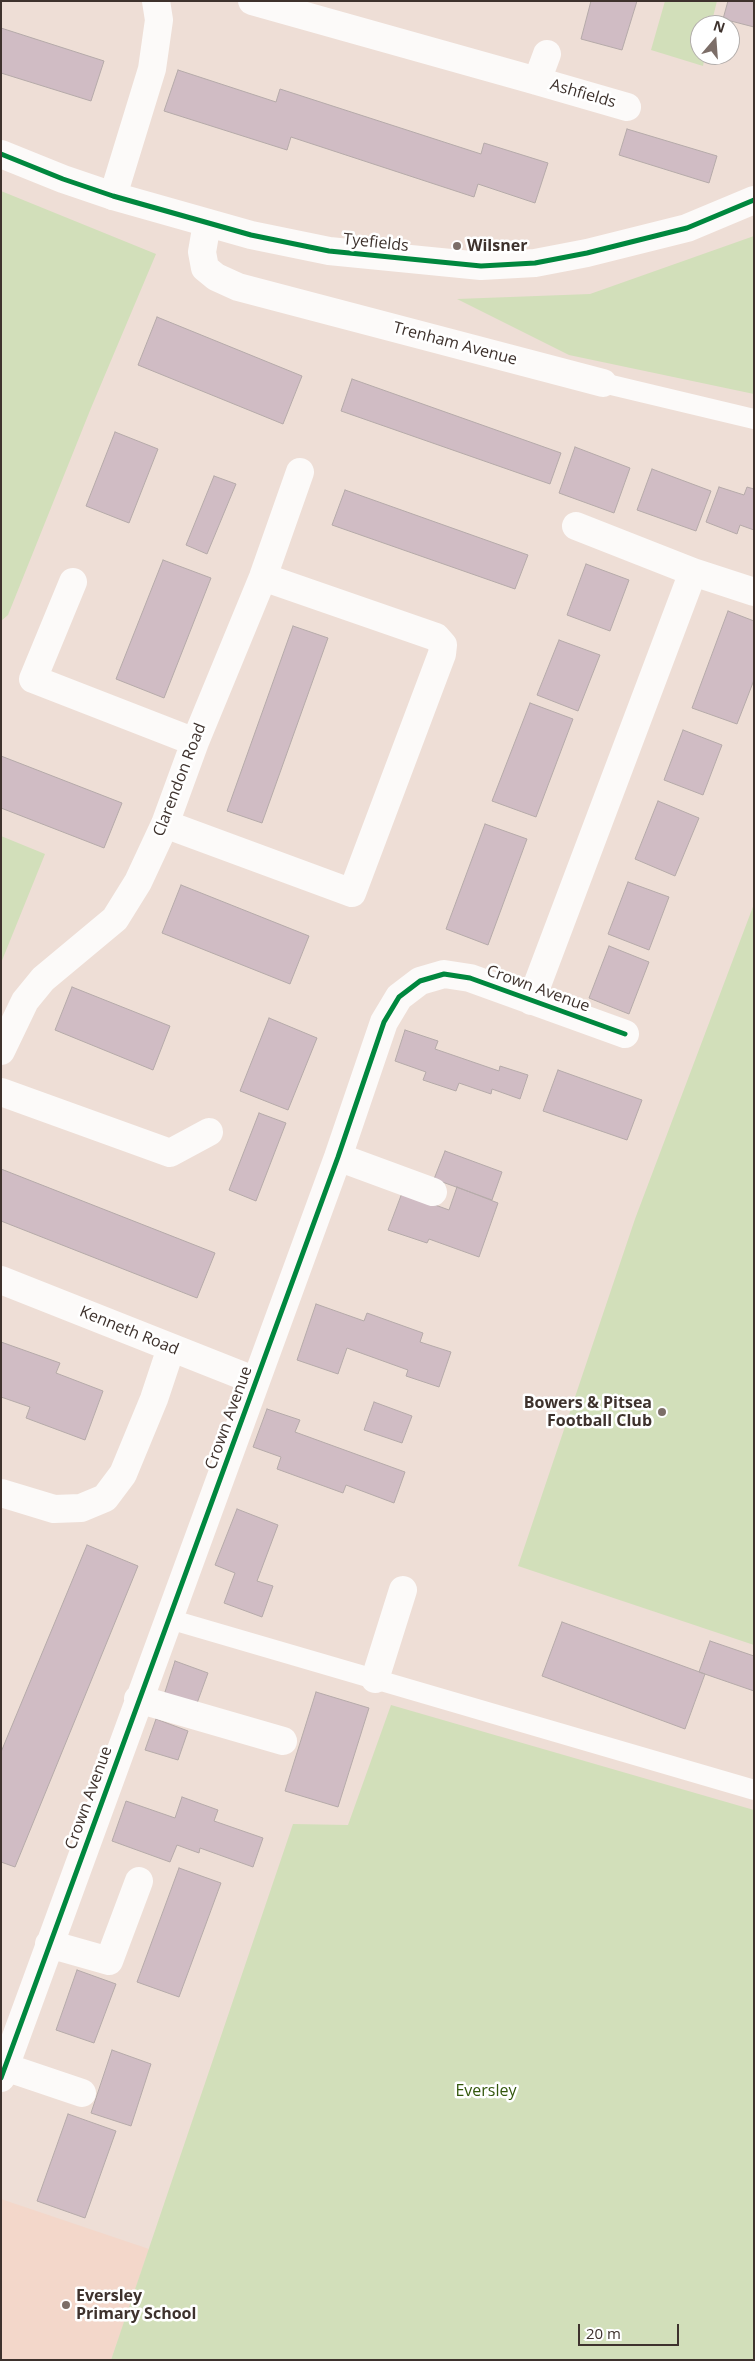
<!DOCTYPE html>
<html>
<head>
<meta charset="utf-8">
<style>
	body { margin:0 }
	#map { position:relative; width:755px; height:2361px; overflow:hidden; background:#eeded6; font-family:"Open Sans",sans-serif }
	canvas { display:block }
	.frame { position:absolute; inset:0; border:2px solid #3e322d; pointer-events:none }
	.north { position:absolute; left:690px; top:15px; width:50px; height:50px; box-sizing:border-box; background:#fff; border:1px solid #b2adab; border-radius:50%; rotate:18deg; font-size:14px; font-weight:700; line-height:20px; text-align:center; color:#3e322d }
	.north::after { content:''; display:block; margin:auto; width:18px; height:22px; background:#7c6e68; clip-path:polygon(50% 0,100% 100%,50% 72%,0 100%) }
	.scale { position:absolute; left:578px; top:2324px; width:101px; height:22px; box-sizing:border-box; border:2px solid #3e322d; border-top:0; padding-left:6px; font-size:15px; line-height:18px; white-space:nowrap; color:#3e322d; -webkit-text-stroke:4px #fff; paint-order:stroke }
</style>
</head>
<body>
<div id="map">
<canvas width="755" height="2361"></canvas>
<div class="frame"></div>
<div class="north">N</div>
<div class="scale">20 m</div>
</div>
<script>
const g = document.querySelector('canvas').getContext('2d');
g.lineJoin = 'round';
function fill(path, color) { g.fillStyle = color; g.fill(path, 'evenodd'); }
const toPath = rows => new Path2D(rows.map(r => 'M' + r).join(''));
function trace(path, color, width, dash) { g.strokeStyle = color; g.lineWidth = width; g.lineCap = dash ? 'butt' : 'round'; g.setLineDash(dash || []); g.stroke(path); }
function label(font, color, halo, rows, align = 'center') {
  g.font = font + ' "Open Sans",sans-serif'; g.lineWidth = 5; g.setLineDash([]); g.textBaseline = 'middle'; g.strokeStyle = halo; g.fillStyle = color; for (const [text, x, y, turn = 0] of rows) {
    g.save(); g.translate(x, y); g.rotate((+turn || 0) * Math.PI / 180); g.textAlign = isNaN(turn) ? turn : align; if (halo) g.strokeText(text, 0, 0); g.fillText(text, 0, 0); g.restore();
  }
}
fill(toPath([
	[1,2199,149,2249,111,2360,1,2360]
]), '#f3d7ca');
fill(toPath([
	[665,1,717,1,711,25,700,25,700,55,705,55,703,66,651,50],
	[1,191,156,254,91,408,8,615,1,621],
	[754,236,754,394,569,355,457,299,590,294],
	[1,836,45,854,1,963],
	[754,904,754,1645,518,1566,635,1219],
	[391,1705,754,1810,754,2360,111,2360,293,1824,348,1825]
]), '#d2dfba');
const building = toPath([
	[591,1,637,1,622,50,581,39,591,1],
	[728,1,754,1,754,27,723,19,728,1],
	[1,28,104,61,91,101,1,73,1,28],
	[178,70,276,102,280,89,481,154,484,143,548,163,535,203,478,184,474,197,291,137,287,150,164,111,178,70],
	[627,129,717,156,709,183,619,155,627,129],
	[157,317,302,376,283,424,138,365,157,317],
	[352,379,561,453,550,484,341,411,352,379],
	[115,432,158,449,129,523,86,506,115,432],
	[575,447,630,468,614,513,559,493,575,447],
	[652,469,711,491,696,531,637,510,652,469],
	[214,476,236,484,207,554,186,545,214,476],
	[719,487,744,495,747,487,754,489,754,530,740,525,737,534,706,522,719,487],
	[345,490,528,555,515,589,332,525,345,490],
	[163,560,211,578,164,698,116,679,163,560],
	[586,564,629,580,610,631,567,615,586,564],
	[728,611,754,621,754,680,737,724,692,708,728,611],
	[293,626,328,638,262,823,227,811,293,626],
	[559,640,600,655,578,711,537,695,559,640],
	[530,703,573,719,536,817,492,801,530,703],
	[683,730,722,745,703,795,664,780,683,730],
	[1,756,122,803,104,848,1,808,1,756],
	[658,801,699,818,675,876,635,859,658,801],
	[485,824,527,839,488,945,446,929,485,824],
	[628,882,669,897,649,950,608,934,628,882],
	[181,885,309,936,290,984,162,933,181,885],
	[609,946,649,962,629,1014,589,998,609,946],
	[72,987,170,1026,153,1070,55,1030,72,987],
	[269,1018,317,1038,288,1110,240,1091,269,1018],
	[405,1030,438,1041,435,1049,499,1071,500,1066,528,1075,520,1099,492,1089,491,1094,459,1083,456,1091,423,1080,426,1072,395,1061,405,1030],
	[558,1070,642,1100,627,1140,543,1111,558,1070],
	[259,1113,286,1123,256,1201,229,1190,259,1113],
	[445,1151,502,1172,492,1200,434,1179,445,1151],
	[1,1169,215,1253,197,1298,1,1221,1,1169],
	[457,1187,498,1203,479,1257,429,1239,427,1243,388,1230,402,1193,449,1210,457,1187],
	[316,1304,364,1321,367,1313,423,1333,420,1342,451,1352,439,1387,406,1376,408,1370,347,1348,338,1374,297,1360,316,1304],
	[1,1342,60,1363,56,1373,103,1391,85,1440,26,1418,30,1407,1,1397,1,1342],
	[374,1402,412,1416,402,1443,364,1430,374,1402],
	[267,1409,300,1420,295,1432,405,1472,394,1503,346,1485,343,1493,277,1469,281,1457,253,1447,267,1409],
	[237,1509,278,1525,257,1581,273,1586,262,1617,224,1603,235,1573,215,1565,237,1509],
	[87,1545,138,1566,15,1867,1,1862,1,1752,87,1545],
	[562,1622,705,1674,685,1729,542,1676,562,1622],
	[710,1641,754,1656,754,1691,699,1672,710,1641],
	[175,1661,208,1673,196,1706,164,1695,175,1661],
	[316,1692,369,1708,338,1807,285,1791,316,1692],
	[156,1719,188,1731,178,1760,145,1750,156,1719],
	[182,1797,218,1810,214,1821,263,1838,253,1867,200,1848,199,1853,177,1845,170,1862,112,1841,126,1801,175,1818,182,1797],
	[179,1868,221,1883,179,1997,137,1982,179,1868],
	[77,1970,116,1984,94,2043,56,2030,77,1970],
	[112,2050,151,2064,131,2126,91,2113,112,2050],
	[68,2114,116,2131,85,2218,37,2201,68,2114]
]);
fill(building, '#d0bcc4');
trace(building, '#b5aaa9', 1);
trace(toPath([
	[603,383,754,419],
	[169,1619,754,1790]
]), '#fcfaf9', 20);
trace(toPath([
	[252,1,537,81],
	[547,54,537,81,627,107],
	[113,196,152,69,159,20,156,1],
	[207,223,202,252,205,268,216,277,238,287,603,383],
	[576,526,693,572,754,592],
	[73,582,33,679,195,742],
	[165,824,352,893,442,654,443,645,436,637,263,577],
	[531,1001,693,572],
	[1,1051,25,1001,43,979,115,919,138,882,165,824,195,742,263,577,300,472],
	[1,1092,170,1153,209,1132],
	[338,1157,433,1192],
	[1,1280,256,1381],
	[1,1493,54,1509,81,1508,105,1498,123,1474,154,1399,171,1348],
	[375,1679,403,1590],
	[138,1699,283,1741],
	[49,1944,109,1961,139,1881],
	[5,2067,82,2093],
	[1,2078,338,1157,384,1022,399,997,420,981,444,974,470,978,625,1034]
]), '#fcfaf9', 28);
trace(toPath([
	[1,154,63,179,113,196,251,235,329,251,481,266,535,263,587,253,687,228,754,200]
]), '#fcfaf9', 28);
trace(toPath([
	[1,154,63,179,113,196,251,235,329,251,481,266,535,263,587,253,687,228,754,200],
	[1,2078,338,1157,384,1022,399,997,420,981,444,974,470,978,625,1034]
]), '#00873e', 5);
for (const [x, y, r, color] of [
	[457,246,5,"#7c6e68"],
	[662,1412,5,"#7c6e68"],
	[66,2305,5,"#7c6e68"]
]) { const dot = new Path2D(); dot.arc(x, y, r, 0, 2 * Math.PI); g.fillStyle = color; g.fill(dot); trace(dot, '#fff', 2); }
label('16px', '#3e322d', '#fff', [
	["Ashfields",583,94,16],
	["Tyefields",376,243,6],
	["Trenham Avenue",455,344,15],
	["Clarendon Road",180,780,-69],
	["Crown Avenue",538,989,20],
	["Kenneth Road",129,1331,22],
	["Crown Avenue",229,1418,-70],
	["Crown Avenue",89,1798,-70]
]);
label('bold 16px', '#3e322d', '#fff', [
	["Wilsner",467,246],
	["Bowers & Pitsea",652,1403,"right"],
	["Football Club",652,1421,"right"],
	["Eversley",76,2296],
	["Primary School",76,2314]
], 'left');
label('16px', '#33570c', '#fff', [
	["Eversley",486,2091]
]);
</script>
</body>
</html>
